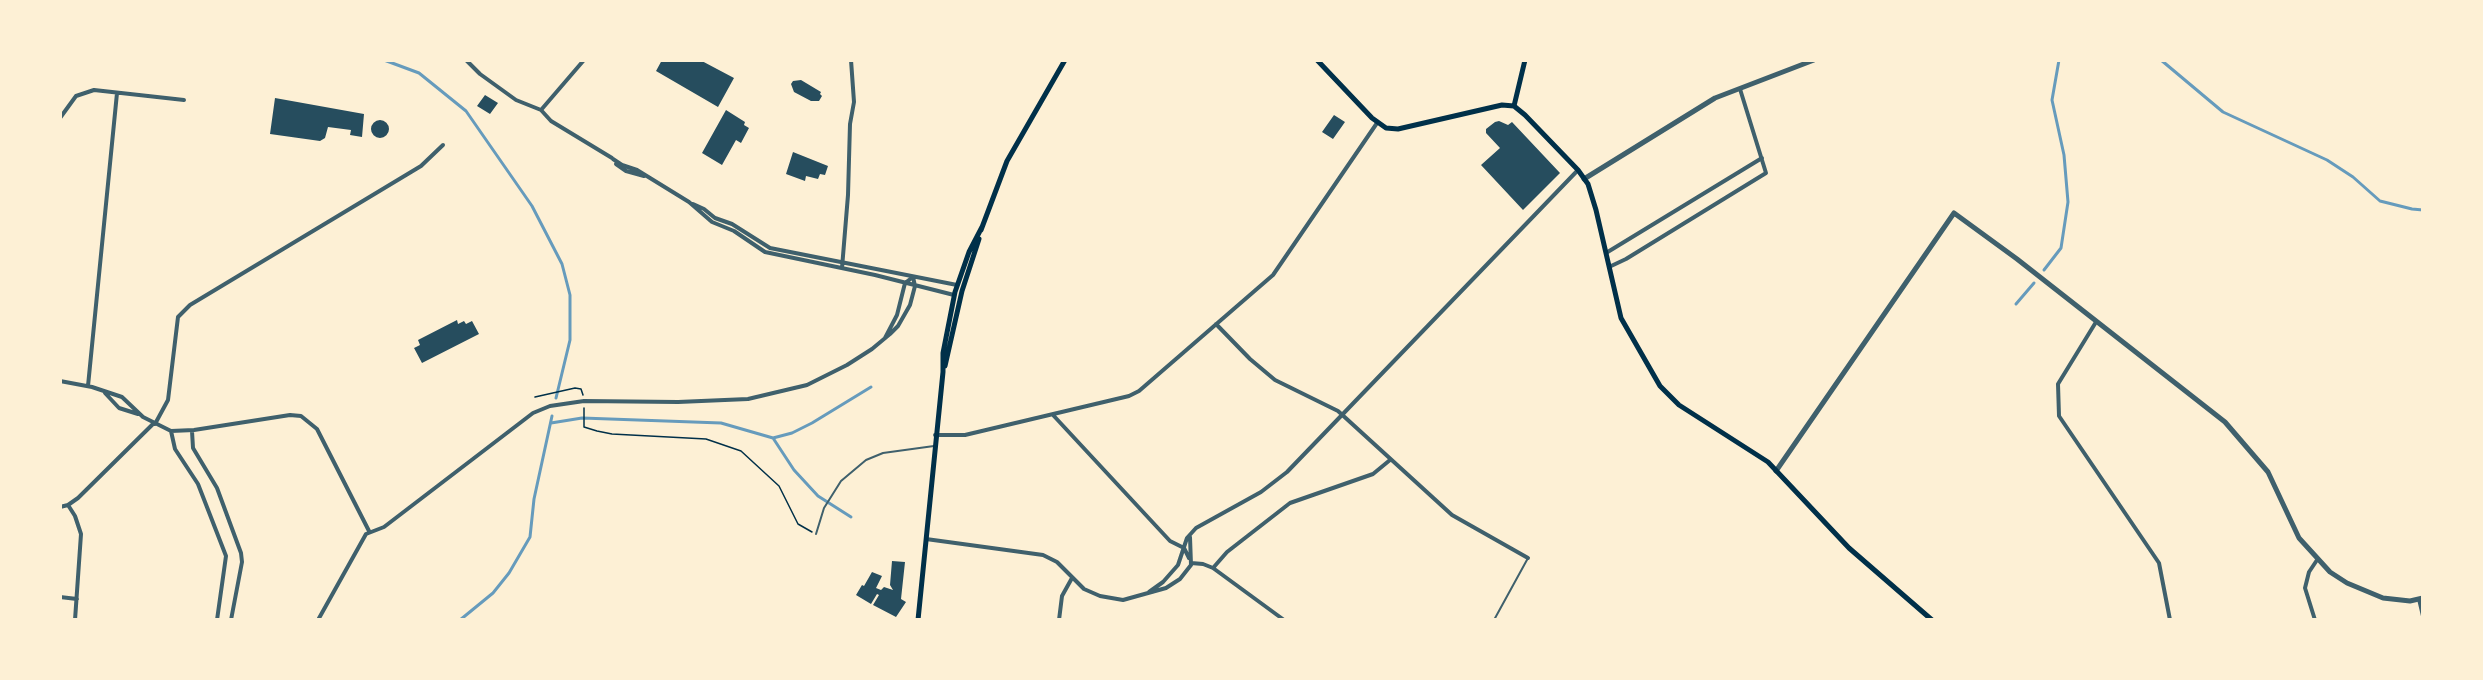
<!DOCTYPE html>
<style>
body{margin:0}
#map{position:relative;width:2483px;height:680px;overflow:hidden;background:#fdf0d5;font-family:Signika,sans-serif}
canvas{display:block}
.frame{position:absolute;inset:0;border:62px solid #fdf0d5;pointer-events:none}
</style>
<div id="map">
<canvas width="2483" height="680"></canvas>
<div class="frame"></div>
</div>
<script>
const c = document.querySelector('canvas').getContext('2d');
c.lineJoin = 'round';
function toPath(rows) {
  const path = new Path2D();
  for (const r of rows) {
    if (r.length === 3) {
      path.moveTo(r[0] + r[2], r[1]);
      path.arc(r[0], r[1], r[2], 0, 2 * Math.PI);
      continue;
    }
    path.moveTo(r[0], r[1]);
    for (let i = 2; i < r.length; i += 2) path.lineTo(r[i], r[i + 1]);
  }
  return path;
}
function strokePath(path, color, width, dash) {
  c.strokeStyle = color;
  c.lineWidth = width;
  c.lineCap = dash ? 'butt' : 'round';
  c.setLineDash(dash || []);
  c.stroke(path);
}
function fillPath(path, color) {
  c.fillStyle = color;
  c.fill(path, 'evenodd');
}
strokePath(toPath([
 [384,60,419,73,466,111,532,206,562,264,570,295,570,340,556,398],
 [2161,60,2223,112,2327,160,2353,177,2380,201,2412,209,2423,210],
 [2044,270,2061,248,2068,202,2064,155,2052,100,2059,60],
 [2016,304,2034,283],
 [551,423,582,418,721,423,773,438,792,433,812,423,871,387],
 [773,438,794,470,818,496,851,517],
 [460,620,493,593,509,573,530,537,534,499,552,416]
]), '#669bbc', 3);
fillPath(toPath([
 [662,60,700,60,734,78,718,107,656,71],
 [801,80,821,92,820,94,822,96,819,101,811,101,794,92,791,84,793,81],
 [485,95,498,103,490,114,477,106],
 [275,98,364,114,362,137,350,135,351,130,328,127,325,138,320,141,270,134],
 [726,110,745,122,744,125,749,128,741,143,736,140,722,165,702,153],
 [1334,115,1345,122,1333,139,1322,132],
 [380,129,9],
 [1499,121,1508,125,1512,122,1560,173,1523,210,1481,165,1500,148,1486,133,1486,129,1495,122],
 [793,152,828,166,825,175,820,174,818,179,806,176,805,181,786,174],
 [457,320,458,324,464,321,466,324,472,321,479,334,422,363,414,348,420,345,418,340],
 [892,561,905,562,901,599,906,602,896,617,873,605,879,595,877,594,871,604,856,595,862,585,864,586,872,572,882,576,876,588,881,590,884,587,893,590,890,585]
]), '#264d5e');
strokePath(toPath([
 [535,397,575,388,581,389,583,395],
 [584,408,584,427,597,431,612,434,706,439,741,451,779,486,798,524,812,532]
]), '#003049', 1.5);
strokePath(toPath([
 [816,534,824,508,841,481,866,460,883,453,934,446],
 [1494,620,1528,558]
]), '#3f606c', 2);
strokePath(toPath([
 [466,60,480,74,516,100,541,110,551,121,612,158],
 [541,110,584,60],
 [60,118,76,96,94,90,184,100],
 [613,159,622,165,637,170,689,202,712,222,734,231,765,252,875,275,954,295],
 [616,164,626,171,644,176],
 [693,204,704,209,715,218,732,224,770,248,957,285],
 [1606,253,1762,158],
 [1609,267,1626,259,1766,173,1740,89],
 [842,268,848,195,850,124,854,102,851,60],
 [2096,322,2058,384,2059,416,2159,563,2170,620],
 [1216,324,1250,359,1275,380,1338,411,1452,515,1528,558],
 [60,381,92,387,122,397,143,417,171,431,194,430,290,415,301,416,317,429,369,531],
 [88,386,117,93],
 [105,393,119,408,138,414],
 [1053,415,1170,541,1184,548,1189,558],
 [155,424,168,400,178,317,190,305,421,166,443,145],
 [171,431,175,449,198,484,226,556,217,620],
 [192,431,193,448,217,488,241,553,242,562,231,620],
 [935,435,965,435,1129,396,1139,391,1273,275,1377,123],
 [68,505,75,516,81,534,75,620],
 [60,507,68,505,78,498,154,423],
 [926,539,1043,555,1057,562,1084,589,1100,596,1123,600,1166,588,1180,579,1191,565,1190,537],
 [1191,563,1203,564,1213,568,1284,620],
 [1213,568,1227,552,1290,503,1373,474,1390,460],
 [1149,592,1163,582,1178,565,1187,538,1196,528,1261,492,1287,472,1578,170],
 [60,597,77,599],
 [2419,599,2423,616],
 [318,620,366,534,384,527,533,413,550,406,584,401,678,402,748,399,807,385,847,365,872,349,890,334,898,326,910,305,915,286,913,277,905,283,897,315,885,338],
 [1059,620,1062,596,1072,578],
 [2315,620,2305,588,2309,572,2317,560]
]), '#3f606c', 4);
strokePath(toPath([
 [1584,179,1715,98,1814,60],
 [1776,471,1954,213,2017,259,2225,422,2268,472,2299,538,2330,572,2347,583,2383,598,2410,601,2423,598]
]), '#3f606c', 5);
strokePath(toPath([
 [1317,60,1372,118,1386,128,1398,129,1502,105,1514,106,1525,115,1578,170,1588,184,1596,210,1621,318,1660,386,1679,405,1768,462,1849,548,1932,620],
 [1514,106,1525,60],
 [981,230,1007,161,1065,60],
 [945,366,962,291,979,239],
 [918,620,943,372,943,353,955,292,969,252,982,227]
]), '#003049', 5);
</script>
